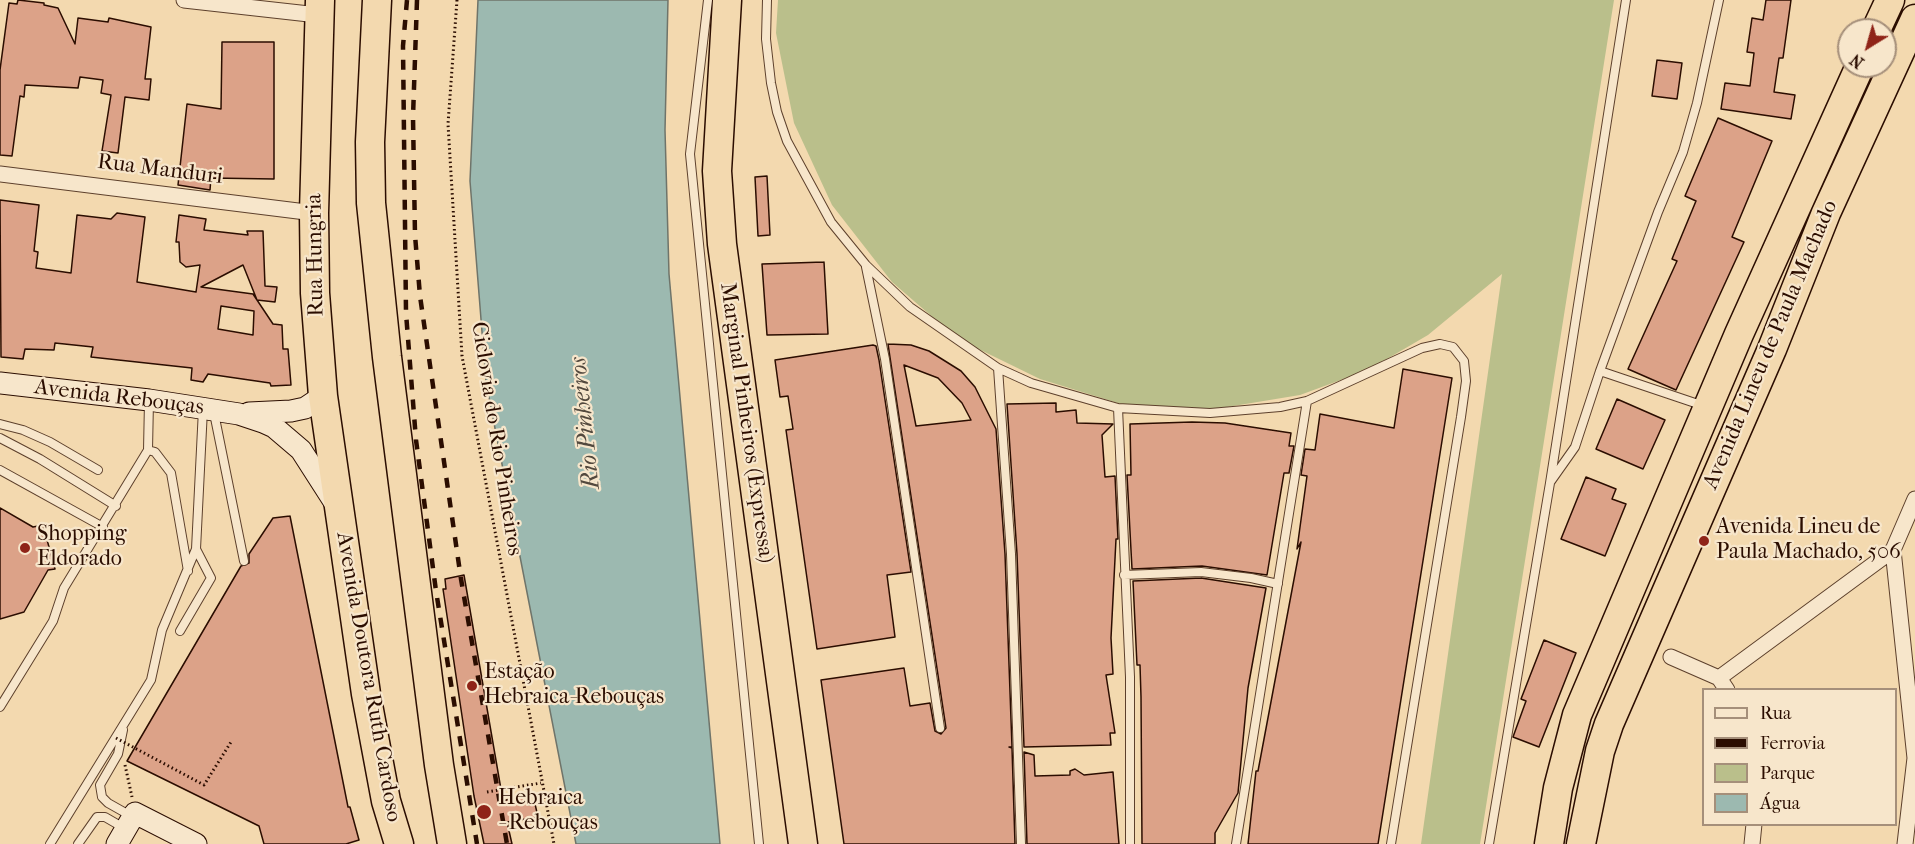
<!DOCTYPE html>
<meta charset="utf-8">
<style>
body{margin:0}
#map{position:relative;width:1915px;height:844px;overflow:hidden;background:#f3d9af;font-family:"IM FELL French Canon",serif}
canvas{display:block}
.legend{position:absolute;left:1702px;top:688px;width:195px;height:138px;box-sizing:border-box;background:#f7e6cb;border:2px solid #a58f7a;margin:0;padding:8px 10px;list-style:none;font-size:18px;color:#2b0d00}
.legend li{display:flex;align-items:center;gap:12px;height:30px}
.legend b{width:30px;border:2px solid #a58f7a}
.north{position:absolute;left:1837px;top:18px;width:60px;height:60px;box-sizing:border-box;background:#f7e6cb;border:2px solid #a58f7a;border-radius:50%;rotate:217deg;font-size:16px;font-weight:700;line-height:24px;text-align:center;color:#2b0d00}
.north::after{content:'';display:block;margin:auto;width:21px;height:27px;background:#8f2418;clip-path:polygon(50% 0,100% 100%,50% 72%,0 100%)}
</style>
<div id="map">
<canvas width="1915" height="844"></canvas>
<ul class="legend">
<li><b style="height:8px;background:#f7e6cb"></b>Rua</li>
<li><b style="height:8px;background:#2b0d00"></b>Ferrovia</li>
<li><b style="height:16px;background:#babf8b"></b>Parque</li>
<li><b style="height:16px;background:#9cb9b0"></b>Água</li>
</ul>
<div class="north">N</div>
</div>
<script>
const c = document.querySelector('canvas').getContext('2d');
c.lineJoin = 'round';
function fillPath(path, color) {
  c.fillStyle = color;
  c.fill(path, 'evenodd');
}
function toPath(rows) {
  const path = new Path2D();
  for (const r of rows) {
    path.moveTo(r[0], r[1]);
    for (let i = 2; i < r.length; i += 2) path.lineTo(r[i], r[i + 1]);
  }
  return path;
}
function strokePath(path, color, width, dash) {
  c.strokeStyle = color;
  c.lineWidth = width;
  c.lineCap = dash ? 'butt' : 'round';
  c.setLineDash(dash || []);
  c.stroke(path);
}
function label(font, color, halo, rows, align = 'center') {
  c.font = font + ' "IM FELL French Canon",serif';
  c.lineWidth = 4.5;
  c.setLineDash([]);
  c.textBaseline = 'middle';
  c.strokeStyle = halo;
  c.fillStyle = color;
  for (const [text, x, y, turn = 0] of rows) {
    c.save();
    c.translate(x, y);
    c.rotate((+turn || 0) * Math.PI / 180);
    c.textAlign = isNaN(turn) ? turn : align;
    if (halo) c.strokeText(text, 0, 0);
    c.fillText(text, 0, 0);
    c.restore();
  }
}
fillPath(toPath([
 [778,0,1614,0,1480,844,1421,844,1502,274,1428,335,1368,370,1300,395,1215,409,1121,404,1040,379,958,339,892,282,832,205,794,123,776,33]
]), '#babf8b');
const water = toPath([
 [478,0,668,0,665,130,669,274,720,844,576,844,486,382,470,181,478,0]
]);
fillPath(water, '#9cb9b0');
strokePath(water, '#6f746a', 1.5);
const building = toPath([
 [18,0,44,3,44,5,58,8,75,44,78,18,108,22,109,18,151,27,145,79,151,79,149,100,125,97,118,153,102,151,111,95,101,93,103,80,80,77,78,88,25,85,24,97,20,96,12,156,0,155,0,70,9,3,17,4,18,0],
 [1766,0,1791,0,1783,58,1779,58,1774,92,1795,95,1791,119,1721,109,1725,83,1750,86,1754,53,1747,52,1752,18,1763,20,1766,0],
 [222,42,274,42,274,179,211,178,210,190,178,185,187,104,221,109,222,42],
 [1657,60,1682,63,1677,99,1652,96,1657,60],
 [1718,118,1772,141,1732,237,1744,242,1676,390,1628,369,1677,261,1672,259,1696,201,1685,196,1718,118],
 [767,176,770,235,758,236,755,177,767,176],
 [0,200,39,205,34,251,38,252,36,268,71,273,77,215,111,219,117,213,145,217,137,282,196,292,200,265,186,267,180,262,179,242,176,242,179,215,206,219,204,230,248,235,247,231,263,231,265,286,277,287,275,302,257,300,243,265,201,287,253,294,273,324,282,325,283,349,288,349,291,385,271,386,270,383,208,374,203,382,191,380,192,368,91,357,93,347,55,343,54,350,25,349,23,359,1,357,0,200],
 [221,306,254,311,253,335,218,329,221,306],
 [824,262,828,334,767,335,762,264,824,262],
 [888,344,911,345,929,351,961,371,975,387,996,429,1005,554,1012,747,1009,747,1012,748,1015,844,844,844,821,680,904,668,910,706,930,703,935,731,941,734,946,728,888,344],
 [904,365,938,378,962,403,971,420,916,426,904,365],
 [873,345,876,346,879,360,911,572,887,575,895,637,817,649,786,430,793,429,788,396,780,397,775,360,873,345],
 [1403,369,1452,378,1378,844,1248,844,1256,771,1258,771,1301,542,1297,549,1307,476,1301,475,1305,449,1315,450,1320,414,1394,428,1403,369],
 [1617,399,1665,420,1643,469,1596,449,1617,399],
 [1056,403,1056,412,1076,410,1077,423,1113,424,1102,435,1105,477,1115,476,1118,539,1116,539,1111,638,1113,674,1106,675,1115,733,1110,733,1111,745,1024,747,1017,554,1007,404,1056,403],
 [1192,422,1225,423,1291,433,1289,446,1294,446,1289,473,1284,473,1267,575,1202,566,1132,569,1127,475,1131,475,1130,424,1192,422],
 [1586,477,1616,489,1612,499,1626,504,1605,556,1561,539,1586,477],
 [0,508,33,527,43,525,55,569,48,570,24,612,0,619,0,508],
 [290,516,348,807,350,807,359,840,346,844,264,844,259,826,127,761,241,566,249,563,249,554,273,518,290,516],
 [464,575,503,801,523,795,528,805,535,804,538,817,507,822,512,844,484,844,474,796,443,589,446,589,445,579,464,575],
 [1201,578,1266,588,1248,688,1238,793,1215,833,1215,844,1142,844,1141,697,1140,665,1137,665,1133,581,1201,578],
 [1544,640,1576,653,1539,747,1513,737,1526,701,1521,699,1544,640],
 [1024,752,1034,755,1035,776,1070,775,1070,771,1075,769,1084,775,1113,772,1119,844,1027,844,1024,752]
]);
fillPath(building, '#dca288');
strokePath(building, '#2b0d00', 1.5);
const lane = toPath([
 [708,0,690,154,759,844],
 [767,0,766,39,771,83,777,112,787,141,831,222,866,265,910,307,998,368,1031,383,1118,408,1210,413,1280,407,1307,401,1422,348,1440,344,1453,347,1464,361,1466,381,1461,417,1391,844],
 [866,267,885,359,940,728],
 [998,368,1011,554,1021,844],
 [1600,371,1658,212,1683,152,1697,103,1719,0],
 [1118,408,1130,677,1130,844],
 [214,413,244,561],
 [0,424,23,430,50,442,98,470],
 [0,438,40,459,116,506],
 [148,450,155,452,171,473,188,571],
 [0,470,103,527],
 [1551,481,1575,447,1600,371,1704,406],
 [1124,575,1201,572,1251,578,1278,584],
 [180,631,211,578,196,549],
 [0,707,53,621,64,588,148,450,149,401],
 [123,730,118,754,100,785,102,797,108,803,131,816],
 [50,844,151,680,162,630,196,549,203,409],
 [78,844,97,817,105,817,124,828],
 [1236,844,1307,401],
 [1489,844,1550,483,1626,0]
]);
const street = toPath([
 [184,0,318,15],
 [0,174,314,213],
 [1893,550,1915,758],
 [1671,657,1719,678,1727,690],
 [1719,678,1893,550,1915,499],
 [1752,844,1754,824],
 [1905,844,1915,758]
]);
const secondary = toPath([
 [0,383,149,400,239,414,263,422,274,427,301,450,335,503],
 [249,413,291,411,305,408,323,396],
 [117,844,135,813,196,844]
]);
const highway = toPath([
 [320,0,314,213,315,293,323,396,366,694,386,801,399,844],
 [377,0,370,142,371,203,387,357,439,765,452,844],
 [727,0,717,171,722,244,803,844],
 [1876,30,1890,0],
 [1549,844,1558,788,1577,715,1739,334,1860,66],
 [1581,844,1600,751,1609,724,1772,349,1826,213,1915,19]
]);
strokePath(lane, '#5d402c', 10);
strokePath(street, '#5d402c', 17);
strokePath(secondary, '#2b0d00', 23);
strokePath(highway, '#2b0d00', 31);
strokePath(toPath([
 [457,0,448,124,462,356,554,844],
 [125,765,132,797],
 [487,792,541,783]
]), '#2b0d00', 3, [1.5, 3]);
strokePath(lane, '#f7e6cb', 8);
strokePath(street, '#f7e6cb', 15);
strokePath(secondary, '#f7e6cb', 21);
strokePath(highway, '#f3d9af', 28);
strokePath(toPath([
 [407,0,403,46,406,313,416,440,436,591,477,844],
 [417,0,413,117,415,235,420,296,461,579,507,844]
]), '#2b0d00', 4.5, [10, 10]);
strokePath(toPath([
 [116,738,204,785,231,742]
]), '#2b0d00', 3, [1.5, 3]);
for (const [x, y, r, color] of [
 [1704,541,6,"#8f2418"],
 [25,548,6,"#8f2418"],
 [472,686,6,"#8f2418"],
 [484,812,8,"#8f2418"]
]) {
  const dot = new Path2D();
  dot.arc(x, y, r, 0, 2 * Math.PI);
  c.fillStyle = color;
  c.fill(dot);
  strokePath(dot, '#f7e6cb', 2);
}
label('22px', '#2b0d00', '#f7e6cb', [
 ["Rua Manduri",160,170,7],
 ["Rua Hungria",316,255,-91],
 ["Avenida Lineu de Paula Machado",1771,345,-67],
 ["Avenida Rebouças",119,398,7],
 ["Marginal Pinheiros (Expressa)",746,423,82],
 ["Ciclovia do Rio Pinheiros",496,439,81],
 ["Avenida Doutora Ruth Cardoso",368,677,80]
]);
label('22px', '#2b0d00', '#f7e6cb', [
 ["Avenida Lineu de",1716,528],
 ["Paula Machado, 506",1716,553],
 ["Shopping",37,535],
 ["Eldorado",37,560],
 ["Estação",484,673],
 ["Hebraica-Rebouças",484,698],
 ["Hebraica",498,799],
 ["- Rebouças",498,824]
], 'left');
label('italic 24px', '#53493e', '#f7e6cb', [
 ["Rio Pinheiros",586,423,-96]
]);
</script>
